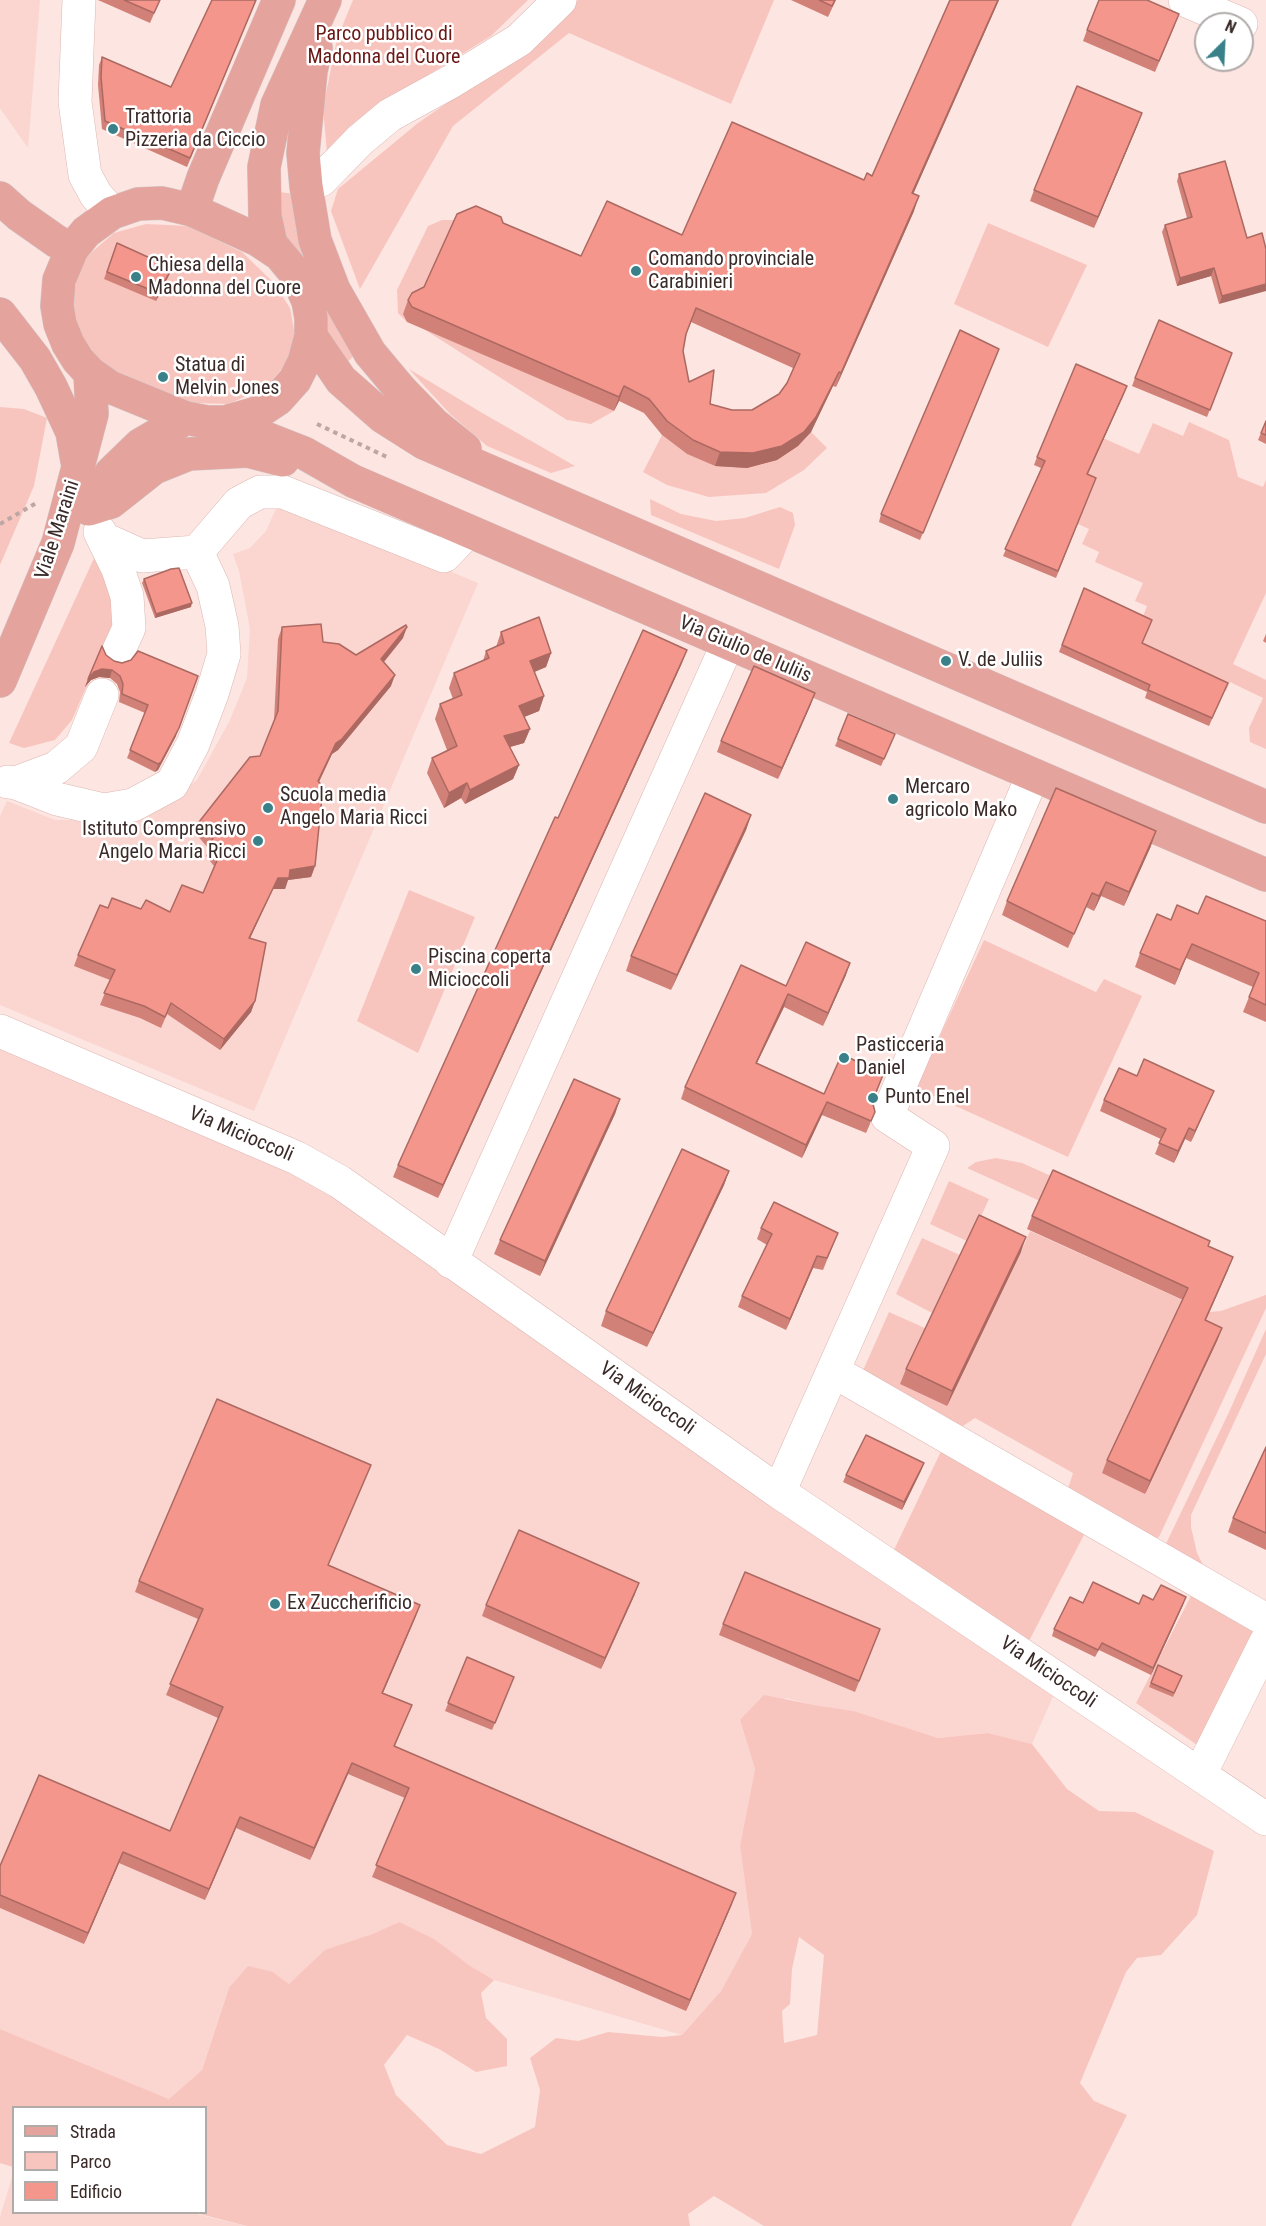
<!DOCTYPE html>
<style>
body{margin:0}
#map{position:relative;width:1266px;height:2226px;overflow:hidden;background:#fde5e1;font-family:"Roboto Condensed",sans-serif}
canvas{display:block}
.legend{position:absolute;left:12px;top:2106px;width:195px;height:108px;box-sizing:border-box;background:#fff;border:2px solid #b0aaa9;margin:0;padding:8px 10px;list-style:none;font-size:18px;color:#3a2b29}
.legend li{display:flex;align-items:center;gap:12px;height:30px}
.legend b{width:30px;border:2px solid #b0aaa9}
.north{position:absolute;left:1194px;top:12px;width:60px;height:60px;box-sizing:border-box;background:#fff;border:2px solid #b0aaa9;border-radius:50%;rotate:24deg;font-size:16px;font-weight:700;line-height:24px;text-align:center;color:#3a2b29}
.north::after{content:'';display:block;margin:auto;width:21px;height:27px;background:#398089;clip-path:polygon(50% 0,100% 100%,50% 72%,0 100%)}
</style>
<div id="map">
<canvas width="1266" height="2226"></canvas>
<ul class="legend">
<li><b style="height:8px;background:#e5a39d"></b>Strada</li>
<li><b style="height:16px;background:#f8c5be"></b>Parco</li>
<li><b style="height:16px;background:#f4968c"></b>Edificio</li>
</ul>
<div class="north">N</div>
</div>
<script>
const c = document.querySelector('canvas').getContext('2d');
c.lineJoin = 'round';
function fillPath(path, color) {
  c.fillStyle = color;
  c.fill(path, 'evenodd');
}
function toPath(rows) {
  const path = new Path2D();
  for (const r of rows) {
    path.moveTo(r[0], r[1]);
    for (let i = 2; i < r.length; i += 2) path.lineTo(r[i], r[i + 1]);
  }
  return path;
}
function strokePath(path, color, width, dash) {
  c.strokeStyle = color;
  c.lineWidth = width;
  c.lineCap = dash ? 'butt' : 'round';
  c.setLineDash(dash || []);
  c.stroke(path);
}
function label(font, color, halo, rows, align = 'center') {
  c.font = font + ' "Roboto Condensed",sans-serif';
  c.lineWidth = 5;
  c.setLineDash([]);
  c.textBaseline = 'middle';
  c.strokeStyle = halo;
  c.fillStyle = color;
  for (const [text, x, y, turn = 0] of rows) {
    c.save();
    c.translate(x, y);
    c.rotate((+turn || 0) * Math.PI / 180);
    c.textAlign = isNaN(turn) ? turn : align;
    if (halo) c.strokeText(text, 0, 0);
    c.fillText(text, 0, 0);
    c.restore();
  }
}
fillPath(toPath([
 [0,0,40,0,28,148,0,108],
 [280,500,478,583,254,1111,0,1005,0,816,7,801,55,820,136,820,197,780,230,720,247,678,250,629,239,571,233,554,250,548,266,531],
 [0,1048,328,1190,1055,1692,1032,1744,988,1733,938,1738,786,1698,740,1720,755,1769,740,1846,752,1934,721,1991,682,2035,494,1980,399,1922,305,1971,289,1984,273,1972,229,1988,202,2070,169,2099,0,2029],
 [13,2174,14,2212,192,2213,246,2226,0,2226,0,2217]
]), '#fbd5d0');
fillPath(toPath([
 [353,0,528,0,491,36,423,78,327,153,323,108,337,39],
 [578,0,774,0,731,104,569,33,453,126,360,289,331,211,338,189,418,123,556,27],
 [271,191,295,194,356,354,343,366,330,345,326,319,277,227],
 [442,220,471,220,407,322,398,313,397,290,428,226],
 [988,223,1087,265,1048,347,954,304],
 [146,224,188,226,242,252,273,282,290,308,295,335,287,363,267,386,229,404,194,403,138,388,101,361,81,337,72,305,76,282,86,257,114,233],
 [422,328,614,411,591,424,567,420],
 [409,369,484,414,575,466,551,473,487,446,450,414],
 [0,407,24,409,47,418,34,486,0,565],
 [1189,422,1229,440,1238,477,1263,487,1266,480,1266,593,1233,664,1266,680,1266,749,1250,742,1249,728,1263,698,1230,682,1226,691,1139,651,1140,624,1147,606,1135,601,1143,583,1095,562,1099,552,1082,544,1089,529,1076,523,1084,482,1103,438,1139,454,1153,423,1183,436],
 [811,432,827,448,804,470,766,493,709,497,667,485,643,472,662,435,687,454,715,466,747,468,777,460,798,446],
 [650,499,681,514,716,521,745,518,780,507,793,513,795,525,779,569,651,515],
 [96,554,114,606,112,628,72,720,55,740,24,748,9,743],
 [409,890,475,917,418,1053,357,1021],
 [984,940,1096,992,1104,979,1142,996,1068,1157,916,1088],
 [996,1158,1022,1163,1051,1176,1040,1201,967,1168,976,1162],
 [949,1181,989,1199,969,1242,930,1224],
 [1030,1231,1209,1312,1221,1311,1266,1295,1266,1308,1159,1537,1144,1543,1066,1495,1073,1473,975,1418,954,1432,861,1375,889,1312,927,1329,1021,1252],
 [922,1238,962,1256,934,1314,896,1294],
 [1266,1329,1266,1354,1191,1515,1191,1527,1197,1553,1205,1569,1164,1548,1229,1412],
 [944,1445,1087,1529,1029,1641,894,1550],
 [1195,1588,1266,1627,1206,1751,1136,1703],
 [764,1695,819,1706,853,1711,938,1738,988,1733,1032,1744,1067,1789,1099,1811,1135,1812,1214,1851,1197,1915,1161,1955,1137,1958,1126,1972,1080,2083,1094,2101,1127,2115,1071,2226,764,2226,714,2196,688,2214,690,2226,247,2226,196,2213,206,2212,206,2108,14,2108,13,2167,0,2163,0,2029,169,2099,202,2070,229,1988,248,1966,273,1972,289,1984,325,1950,373,1934,399,1922,434,1939,469,1965,494,1980,481,1993,486,2018,507,2039,507,2066,476,2072,439,2049,407,2035,384,2065,396,2095,447,2145,481,2154,535,2127,540,2090,530,2058,556,2038,578,2041,608,2032,662,2037,682,2035,721,1991,752,1934,740,1846,755,1769,740,1720],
 [799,1937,824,1955,817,2035,784,2043,782,2011,790,2004,792,1969]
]), '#f8c5be');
const minor = toPath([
 [79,0,75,102,85,175,96,195,112,213],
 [1185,0,1241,24],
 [321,180,360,140,390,115,452,81,519,40,560,0],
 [100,532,118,569,127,596,129,628,118,652],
 [197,552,239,503,260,492,283,492,444,556,468,531],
 [8,782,16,783,56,768,81,747,102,695],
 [16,783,57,799,104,810,133,805,172,784,193,744,212,694,224,654,222,626,213,586,197,552,142,556,104,539],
 [0,1031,297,1158,340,1182,779,1492,1266,1819],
 [451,1262,728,643],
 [833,1371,1266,1620],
 [779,1492,933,1146,887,1116,1033,775],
 [1200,1774,1266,1642]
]);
const major = toPath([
 [316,48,311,71,303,153,306,186,315,240,334,290,370,353,401,390,434,424,465,449],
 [0,198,19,215,56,241,72,249],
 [192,210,203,178,279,0],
 [279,254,258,240,192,210,162,203,138,204,112,213,86,232,72,249,59,280,57,306,60,324,68,344,78,360,90,373,110,387,186,418,207,422,225,422,257,413,278,399,295,380,304,362,311,336,311,318,308,301,296,274,271,244,265,216,264,167,277,105,325,0],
 [0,314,35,359,51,387,72,432,77,461],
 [311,336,341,380,383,417,424,443,1266,807],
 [225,422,304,453,353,481,1266,875],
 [90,508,111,473,140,445,186,418],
 [89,509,111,502,154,468,189,454,248,451,283,460],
 [0,681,58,543,92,414,90,373]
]);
strokePath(minor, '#ddb7b2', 34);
strokePath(major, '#d0cccc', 34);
strokePath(toPath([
 [317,424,389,458],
 [0,524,38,502]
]), '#bba7a3', 4, [4.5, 4.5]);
strokePath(minor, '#fff', 33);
strokePath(major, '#e5a39d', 33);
fillPath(toPath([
 [98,0,160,0,150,23],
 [256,0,187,167,102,129,98,85,99,65,102,57,171,87],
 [791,0,836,0,828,17],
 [999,0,913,194,914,211,836,387,833,386,811,432,798,446,777,460,747,468,715,466,687,454,662,435,644,413,619,401,614,411,407,322,403,314,408,300,503,223,581,256,682,235,864,180,872,176],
 [691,322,793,368,787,383,779,394,752,410,732,410,710,404,689,382,683,351,686,335],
 [1175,25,1155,72,1083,41,1087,30],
 [1138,124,1094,228,1030,201,1034,190],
 [1179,174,1247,238,1219,304,1211,276,1177,286,1162,232,1165,225,1187,218,1177,181],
 [117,243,172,268,169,275,156,301,104,279],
 [999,349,920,540,879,522,881,514],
 [1232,353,1207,417,1132,386,1135,378],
 [1124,394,1088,474,1096,478,1056,578,1003,556,1041,468,1034,465,1037,457],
 [1266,421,1266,444,1258,440],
 [144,579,191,607,155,618,142,583],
 [1084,588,1152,620,1142,644,1228,683,1209,726,1145,698,1147,692,1059,652],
 [282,627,356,655,403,638,384,662,391,686,338,750,332,754,319,782,315,866,311,877,288,880,285,889,273,889,250,938,255,1001,251,1012,220,1050,167,1014,161,1028,140,1018,100,1005,110,980,74,966,78,955,108,908,141,909,170,912,203,893,214,866,206,856,209,849,195,833,199,822,260,756,274,721,278,639],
 [501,632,551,653,546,667,534,672,544,696,539,711,524,717,530,729,524,743,510,747,519,765,513,779,465,804,461,798,444,808,427,773,432,758,447,750,435,719,440,704,453,699,449,688,454,673,483,661,486,651,496,647],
 [1266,634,1266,643,1263,641],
 [106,655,176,736,158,770,155,772,127,758,145,713,119,702,120,692,117,684,110,678,99,677,91,680,85,687,88,679],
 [682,663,438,1198,393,1177,398,1165,558,818],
 [811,704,778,779,717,752,721,741],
 [838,739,892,741,881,766,835,746],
 [751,815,746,830,671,990,626,971,631,956],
 [1151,846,1124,906,1101,896,1094,911,1086,907,1068,948,1002,915,1007,901],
 [1198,914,1266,921,1266,1022,1243,1012,1253,987,1186,958,1175,985,1135,967,1140,953,1171,920],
 [846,975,823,1026,784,1007,757,1063,824,1094,883,1075,874,1100,870,1124,866,1133,822,1115,802,1158,681,1099,685,1087,786,986],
 [1137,1076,1209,1102,1191,1142,1185,1139,1174,1163,1155,1154,1161,1139,1100,1111,1104,1100],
 [620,1099,615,1114,540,1276,494,1254,500,1240],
 [729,1171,724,1185,647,1347,601,1326,606,1311],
 [1032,1216,1208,1246,1228,1270,1206,1320,1222,1328,1217,1341,1145,1494,1102,1473,1107,1460,1183,1300,1027,1229],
 [761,1228,838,1233,823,1270,813,1268,786,1330,738,1307,742,1296,767,1245,757,1239],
 [1021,1252,947,1406,900,1384,906,1369],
 [1266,1447,1266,1550,1228,1532,1233,1518],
 [924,1463,902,1510,843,1482,846,1475],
 [371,1465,328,1565,416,1616,383,1693,412,1705,395,1746,732,1904,686,2011,372,1877,405,1798,348,1774,310,1860,236,1828,205,1900,119,1863,84,1944,0,1908,0,1866,170,1831,218,1718,166,1695,198,1619,135,1592,139,1581],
 [635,1594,601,1669,482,1616,486,1605],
 [1153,1600,1183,1605,1151,1675,1099,1650,1095,1657,1052,1636,1054,1629,1083,1603,1139,1604],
 [723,1624,880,1629,855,1692,719,1635],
 [467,1657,514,1677,492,1730,445,1711],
 [1158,1665,1182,1676,1173,1697,1149,1687]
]), '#d28178');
fillPath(toPath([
 [998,0,999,0,907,208,912,193],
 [1142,113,1138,124,1094,228,1098,217],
 [919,196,914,211,836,387,841,373],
 [172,268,169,275,156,301,158,293],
 [1214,268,1211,276,1177,286,1180,278],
 [1266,284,1266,291,1219,304,1222,296],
 [839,372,833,386,811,432,798,446,777,460,747,468,715,466,720,452],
 [624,386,619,401,614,411,619,397],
 [1127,386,1124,394,1084,482,1087,474],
 [192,603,191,607,155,618,156,614],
 [407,627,403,638,377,670,381,659],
 [687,650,682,663,438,1198,443,1185],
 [551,653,546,667,525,676,530,661],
 [102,669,112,670,110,678,99,677,91,680,85,687,88,679,94,672],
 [395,675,391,686,338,750,332,754,314,792,318,781,336,743],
 [198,676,176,736,158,770,155,772],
 [815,693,811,704,778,779,782,768],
 [544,696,539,711,514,721,519,706],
 [530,729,524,743,499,750,504,736],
 [519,765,513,779,465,804,470,790],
 [467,783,461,798,444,808,449,793],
 [751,815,746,830,671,990,677,975],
 [1156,831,1151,846,1124,906,1129,892],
 [315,866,311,877,288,880,285,889,273,889,245,949,249,938,278,878,290,870],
 [1106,882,1101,896,1094,911,1099,896],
 [1192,944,1186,958,1175,985,1180,970],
 [850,963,846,975,823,1026,828,1013],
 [788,994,784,1007,751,1075,756,1063],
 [255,1001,251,1012,220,1050,224,1039],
 [1214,1091,1209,1102,1191,1142,1195,1131],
 [620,1099,615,1114,540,1276,545,1261],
 [827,1102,822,1115,802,1158,806,1145],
 [1189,1128,1185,1139,1174,1163,1178,1151],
 [729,1171,724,1185,647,1347,653,1333],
 [1026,1237,1021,1252,947,1406,952,1391],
 [817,1256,813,1268,786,1330,790,1319],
 [1233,1257,1228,1270,1200,1333,1205,1320],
 [1222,1328,1217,1341,1145,1494,1150,1481],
 [924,1463,921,1471,902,1510,904,1502],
 [371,1465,366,1476,323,1576,328,1565],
 [639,1583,635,1594,601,1669,605,1658],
 [1186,1597,1183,1605,1151,1675,1153,1668],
 [420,1605,416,1616,378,1704,382,1693],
 [352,1763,348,1774,310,1860,314,1848],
 [240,1817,236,1828,205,1900,209,1889],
 [123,1852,119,1863,84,1944,88,1933],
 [736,1893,732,1904,686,2011,690,2000]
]), '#ab6962');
const building = toPath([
 [124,0,160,0,154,13,124,0],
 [212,0,256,0,190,158,105,121,101,77,102,57,171,87,212,0],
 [819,0,835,0,832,6,819,0],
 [950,0,998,0,912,193,919,196,841,373,839,372,816,417,804,432,782,446,753,453,720,452,693,440,667,421,649,399,624,386,619,397,412,307,408,300,412,293,424,287,457,214,476,206,501,217,503,223,581,256,607,201,682,235,732,122,864,180,867,173,872,176,950,0],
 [696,308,800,354,787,383,779,394,752,410,732,410,710,404,714,370,689,382,683,351,686,334,696,308],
 [1099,0,1147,0,1179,14,1159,61,1087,30,1099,0],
 [1077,86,1142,113,1098,217,1034,190,1077,86],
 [1225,161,1247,238,1262,233,1266,249,1266,284,1222,296,1214,268,1180,278,1165,225,1192,217,1179,174,1225,161],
 [117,243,172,268,158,293,107,272,117,243],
 [1159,320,1232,353,1210,410,1135,378,1159,320],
 [960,330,999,349,923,533,881,514,960,330],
 [1076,364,1127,386,1087,474,1096,478,1058,571,1005,549,1045,461,1037,457,1076,364],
 [1266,421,1266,435,1261,433,1266,421],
 [179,568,192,603,156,614,144,579,171,569,179,568],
 [1084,588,1152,620,1142,643,1228,683,1212,718,1148,690,1150,685,1062,645,1084,588],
 [539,617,551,653,530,661,544,696,519,706,530,729,504,736,519,765,470,790,467,783,449,793,432,758,457,746,440,704,462,695,454,673,489,658,486,651,504,643,501,632,539,617],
 [321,624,323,642,339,644,356,655,406,625,407,627,381,659,395,675,342,739,336,743,318,781,323,787,315,866,290,870,289,878,278,878,249,938,266,943,255,1001,224,1039,171,1003,165,1017,144,1006,104,993,115,970,78,955,100,905,108,908,112,898,141,909,146,900,170,912,182,885,203,893,219,856,210,845,213,838,199,822,250,757,260,756,278,711,282,627,321,624],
 [643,630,687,650,443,1185,398,1165,555,817,558,818,643,630],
 [102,646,106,655,114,661,122,663,131,660,138,651,198,676,179,728,161,762,158,764,130,750,148,705,122,694,123,684,120,676,112,670,102,669,94,672,88,679,102,646],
 [754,666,815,693,782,768,721,741,754,666],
 [848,714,895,734,884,759,838,739,848,714],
 [1056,788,1156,831,1129,892,1106,882,1099,896,1092,893,1074,934,1007,901,1056,788],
 [705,793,751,815,677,975,631,956,705,793],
 [1206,896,1266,921,1266,1005,1249,997,1259,973,1192,944,1180,970,1140,953,1157,914,1171,920,1177,905,1198,914,1206,896],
 [806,942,850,963,828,1013,788,994,756,1063,824,1094,842,1054,883,1075,874,1097,873,1104,875,1112,871,1121,827,1102,806,1145,685,1087,741,965,786,986,806,942],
 [1144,1059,1214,1091,1195,1131,1189,1128,1178,1151,1159,1143,1166,1129,1104,1100,1119,1068,1137,1076,1144,1059],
 [574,1079,620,1099,545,1261,500,1240,574,1079],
 [682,1149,729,1171,653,1333,606,1311,682,1149],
 [1053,1170,1210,1241,1208,1246,1233,1257,1205,1320,1222,1328,1150,1481,1107,1460,1188,1288,1032,1216,1053,1170],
 [774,1202,838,1233,827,1258,817,1256,790,1319,742,1296,772,1234,761,1228,774,1202],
 [979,1215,1026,1237,952,1391,906,1369,979,1215],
 [217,1399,371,1465,328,1565,420,1605,382,1693,412,1705,394,1746,736,1893,690,2000,376,1865,409,1788,352,1763,314,1848,240,1817,209,1889,123,1852,88,1933,0,1895,0,1866,39,1775,170,1831,223,1707,170,1684,203,1609,139,1581,217,1399],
 [866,1435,924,1463,904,1502,846,1475,866,1435],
 [1266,1447,1266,1533,1233,1518,1266,1447],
 [519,1530,639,1583,605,1658,486,1605,519,1530],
 [745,1572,880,1629,859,1681,723,1624,745,1572],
 [1093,1582,1139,1604,1143,1595,1153,1600,1161,1585,1186,1597,1153,1668,1102,1643,1098,1650,1054,1629,1070,1597,1083,1603,1093,1582],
 [467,1657,514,1677,495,1723,448,1703,467,1657],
 [1158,1665,1182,1676,1174,1693,1151,1683,1158,1665]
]);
fillPath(building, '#f4968c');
strokePath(building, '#ab6962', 1.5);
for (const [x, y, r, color] of [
 [113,129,6,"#398089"],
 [636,271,6,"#398089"],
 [136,277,6,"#398089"],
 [163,377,6,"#398089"],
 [946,661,6,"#398089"],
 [893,799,6,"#398089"],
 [268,808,6,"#398089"],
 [258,841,6,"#398089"],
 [416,969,6,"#398089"],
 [844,1058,6,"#398089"],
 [873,1098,6,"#398089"],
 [275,1604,6,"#398089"]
]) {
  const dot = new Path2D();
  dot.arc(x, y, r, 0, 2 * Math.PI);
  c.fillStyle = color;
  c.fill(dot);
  strokePath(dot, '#fff', 2);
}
label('20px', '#691715', '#fff', [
 ["Parco pubblico di",384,35],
 ["Madonna del Cuore",384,58]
]);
label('20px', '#3a2b29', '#fff', [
 ["Trattoria",125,118],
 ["Pizzeria da Ciccio",125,141],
 ["Comando provinciale",648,260],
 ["Carabinieri",648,283],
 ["Chiesa della",148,266],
 ["Madonna del Cuore",148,289],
 ["Statua di",175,366],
 ["Melvin Jones",175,389],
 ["V. de Juliis",958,661],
 ["Mercaro",905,788],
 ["agricolo Mako",905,811],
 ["Scuola media",280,796],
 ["Angelo Maria Ricci",280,819],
 ["Istituto Comprensivo",246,830,"right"],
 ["Angelo Maria Ricci",246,853,"right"],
 ["Piscina coperta",428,958],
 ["Micioccoli",428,981],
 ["Pasticceria",856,1046],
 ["Daniel",856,1069],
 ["Punto Enel",885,1098],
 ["Ex Zuccherificio",287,1604]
], 'left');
label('20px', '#3a2b29', '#fff', [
 ["Viale Maraini",58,530,-72],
 ["Via Giulio de Iuliis",745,650,23],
 ["Via Micioccoli",241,1135,23],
 ["Via Micioccoli",647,1399,35],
 ["Via Micioccoli",1048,1673,34]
]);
</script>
